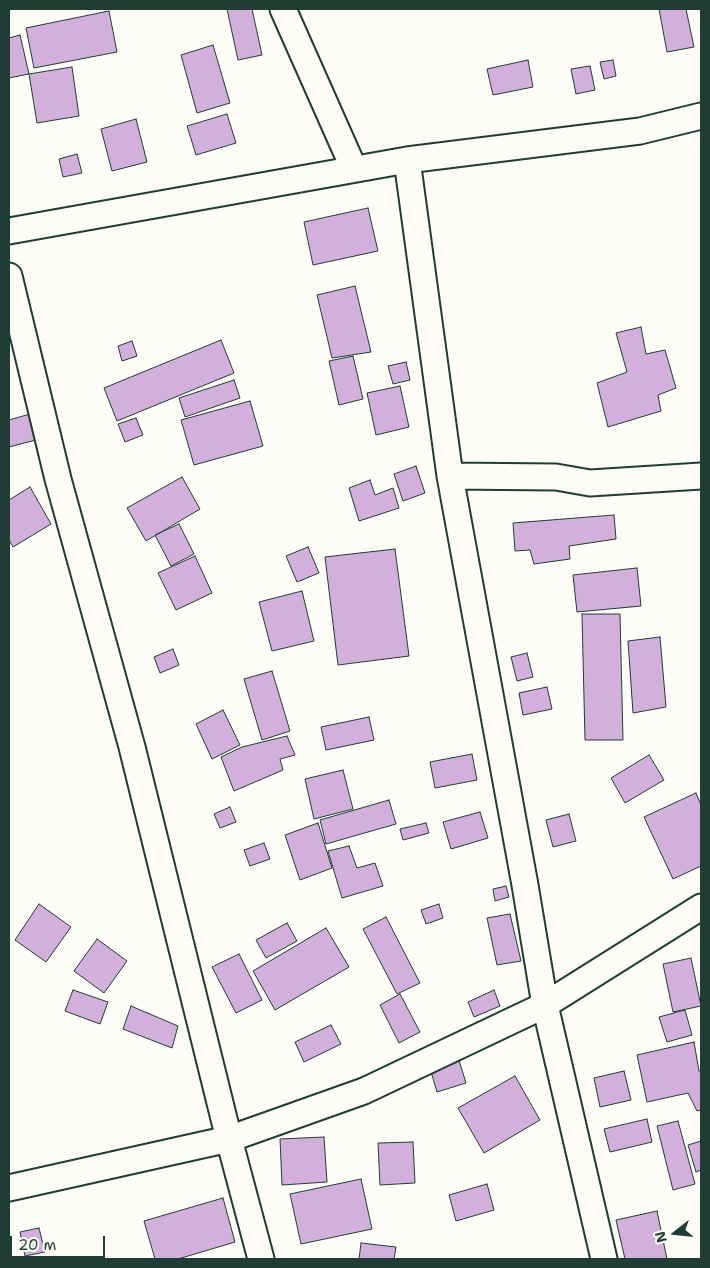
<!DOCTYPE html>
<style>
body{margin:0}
#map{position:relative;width:710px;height:1268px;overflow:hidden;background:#fdfcf7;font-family:"Shantell Sans",sans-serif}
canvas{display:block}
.frame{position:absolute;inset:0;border:10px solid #1f3d34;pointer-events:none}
.north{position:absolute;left:650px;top:1208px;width:50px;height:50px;-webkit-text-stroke:4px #fdfcf7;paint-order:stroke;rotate:254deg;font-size:14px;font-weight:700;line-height:20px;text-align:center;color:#1f3d34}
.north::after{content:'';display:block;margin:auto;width:18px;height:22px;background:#1f3d34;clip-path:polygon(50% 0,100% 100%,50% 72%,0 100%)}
.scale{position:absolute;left:10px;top:1236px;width:95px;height:22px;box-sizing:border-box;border:2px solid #1f3d34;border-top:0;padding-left:6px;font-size:15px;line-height:18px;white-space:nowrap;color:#1f3d34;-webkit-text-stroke:4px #fdfcf7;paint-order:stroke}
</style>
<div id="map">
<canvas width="710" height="1268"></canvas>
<div class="frame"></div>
<div class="north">N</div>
<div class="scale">20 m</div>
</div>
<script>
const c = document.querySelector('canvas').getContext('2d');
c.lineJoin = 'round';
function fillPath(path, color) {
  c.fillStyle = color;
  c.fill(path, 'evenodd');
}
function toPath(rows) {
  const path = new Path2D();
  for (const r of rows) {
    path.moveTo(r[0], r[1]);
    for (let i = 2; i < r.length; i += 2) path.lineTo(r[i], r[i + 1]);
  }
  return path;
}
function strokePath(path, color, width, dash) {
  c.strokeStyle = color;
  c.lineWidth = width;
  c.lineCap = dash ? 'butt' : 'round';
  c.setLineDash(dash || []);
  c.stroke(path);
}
const building = toPath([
 [227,9,252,9,262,55,238,60,227,9],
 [659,9,686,9,694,47,667,52,659,9],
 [109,11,117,52,34,68,26,28,109,11],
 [20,35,29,74,9,78,9,38,20,35],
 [213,45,230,103,197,113,181,55,213,45],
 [528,60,533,87,493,95,487,69,528,60],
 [613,60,616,76,604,79,600,62,613,60],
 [590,66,595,90,576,94,571,69,590,66],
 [72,67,79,116,37,123,29,74,72,67],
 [227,114,236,143,196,155,187,126,227,114],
 [136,119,147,162,112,171,101,129,136,119],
 [77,154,82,173,63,177,59,159,77,154],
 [368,208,378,251,313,265,304,222,368,208],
 [355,286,371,352,332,358,317,295,355,286],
 [641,327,646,354,665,350,676,388,658,395,661,411,608,427,597,383,627,372,616,333,641,327],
 [221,340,234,373,117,421,104,388,221,340],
 [132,341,137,356,122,361,118,346,132,341],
 [353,356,363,399,339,405,329,361,353,356],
 [406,362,410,380,393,384,388,366,406,362],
 [234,380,240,398,185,417,179,398,234,380],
 [400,386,409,427,376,435,367,393,400,386],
 [250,401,263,446,194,465,181,420,250,401],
 [30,414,36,440,9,447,9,420,30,414],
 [136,418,143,435,125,442,118,424,136,418],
 [416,466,425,493,403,501,394,474,416,466],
 [182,477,200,509,146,541,127,508,182,477],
 [370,480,375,495,393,488,399,508,359,521,349,488,370,480],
 [30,487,51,524,13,547,9,540,9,500,30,487],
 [614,515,616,539,569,546,570,559,534,564,530,550,515,551,513,523,614,515],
 [179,524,194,554,171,566,155,535,179,524],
 [308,547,319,573,297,582,286,556,308,547],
 [395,549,409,656,338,665,325,557,395,549],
 [195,556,212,593,176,610,158,573,195,556],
 [637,568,641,606,577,612,573,575,637,568],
 [302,591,314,641,272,651,259,602,302,591],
 [582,614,620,614,623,740,585,740,582,614],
 [660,637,666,707,633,713,628,641,660,637],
 [173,649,179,665,160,673,154,657,173,649],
 [527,653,533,677,517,681,511,657,527,653],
 [272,671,290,731,262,740,244,679,272,671],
 [547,687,552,709,523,715,519,693,547,687],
 [223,710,240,745,212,759,196,724,223,710],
 [369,717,374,740,326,750,321,727,369,717],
 [287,736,295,755,280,759,283,770,234,791,221,757,242,747,287,736],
 [472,754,477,780,435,788,430,762,472,754],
 [649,755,664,780,625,803,611,778,649,755],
 [343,770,353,809,314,819,305,779,343,770],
 [696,793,701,805,701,866,673,879,644,817,696,793],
 [389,800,396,824,326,844,320,820,389,800],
 [230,807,236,822,220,828,214,814,230,807],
 [480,812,488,838,451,849,443,822,480,812],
 [569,814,576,841,553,847,546,820,569,814],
 [318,823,332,868,300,880,285,835,318,823],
 [426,823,429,833,403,840,400,829,426,823],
 [264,843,270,859,250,866,244,850,264,843],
 [349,846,357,868,375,863,383,886,342,898,328,851,349,846],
 [506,886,509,897,495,901,493,889,506,886],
 [39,904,71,927,46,962,15,940,39,904],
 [439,904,443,918,426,924,421,910,439,904],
 [510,914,521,961,497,965,487,918,510,914],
 [386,917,420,983,397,994,363,929,386,917],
 [287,923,297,941,266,958,256,940,287,923],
 [326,928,349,967,275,1010,253,971,326,928],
 [97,939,127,961,104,993,74,971,97,939],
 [239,954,262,1000,236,1013,212,967,239,954],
 [691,958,701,1006,673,1012,663,964,691,958],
 [73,990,108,1002,100,1024,65,1011,73,990],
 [494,990,500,1006,474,1017,468,1002,494,990],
 [400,994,420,1032,399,1043,380,1005,400,994],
 [131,1006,178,1026,172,1048,123,1029,131,1006],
 [685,1010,692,1035,667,1042,659,1017,685,1010],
 [331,1025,341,1044,304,1062,295,1042,331,1025],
 [694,1042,699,1071,701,1071,701,1110,697,1111,688,1093,647,1102,637,1055,694,1042],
 [458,1057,466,1083,437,1092,429,1065,458,1057],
 [624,1071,631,1100,600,1107,594,1078,624,1071],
 [515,1076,540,1120,484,1153,458,1108,515,1076],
 [647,1119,652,1142,610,1152,604,1129,647,1119],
 [678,1121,695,1184,673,1190,657,1126,678,1121],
 [324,1137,327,1182,282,1185,280,1139,324,1137],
 [701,1141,701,1170,696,1172,688,1145,701,1141],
 [413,1142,415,1183,380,1185,378,1143,413,1142],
 [361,1179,372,1229,301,1244,290,1194,361,1179],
 [487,1184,494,1210,456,1221,449,1195,487,1184],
 [223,1198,235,1242,178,1259,155,1259,144,1221,223,1198],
 [657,1211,667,1259,625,1259,616,1220,657,1211],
 [39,1228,45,1252,25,1256,20,1232,39,1228],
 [361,1243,396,1247,394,1259,359,1259,361,1243]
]);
fillPath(building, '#d2b0db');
strokePath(building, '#1f3d34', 1);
const street = toPath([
 [283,9,354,169],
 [407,160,450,476,525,885,545,1005,604,1259],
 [9,231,407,160,640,131,701,116],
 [9,276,58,479,132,747,229,1139,261,1259],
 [450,476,556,477,590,483,701,476],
 [9,1188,229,1139,364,1091,545,1005,701,907]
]);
strokePath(street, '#1f3d34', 29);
strokePath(street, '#fdfcf7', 25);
</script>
